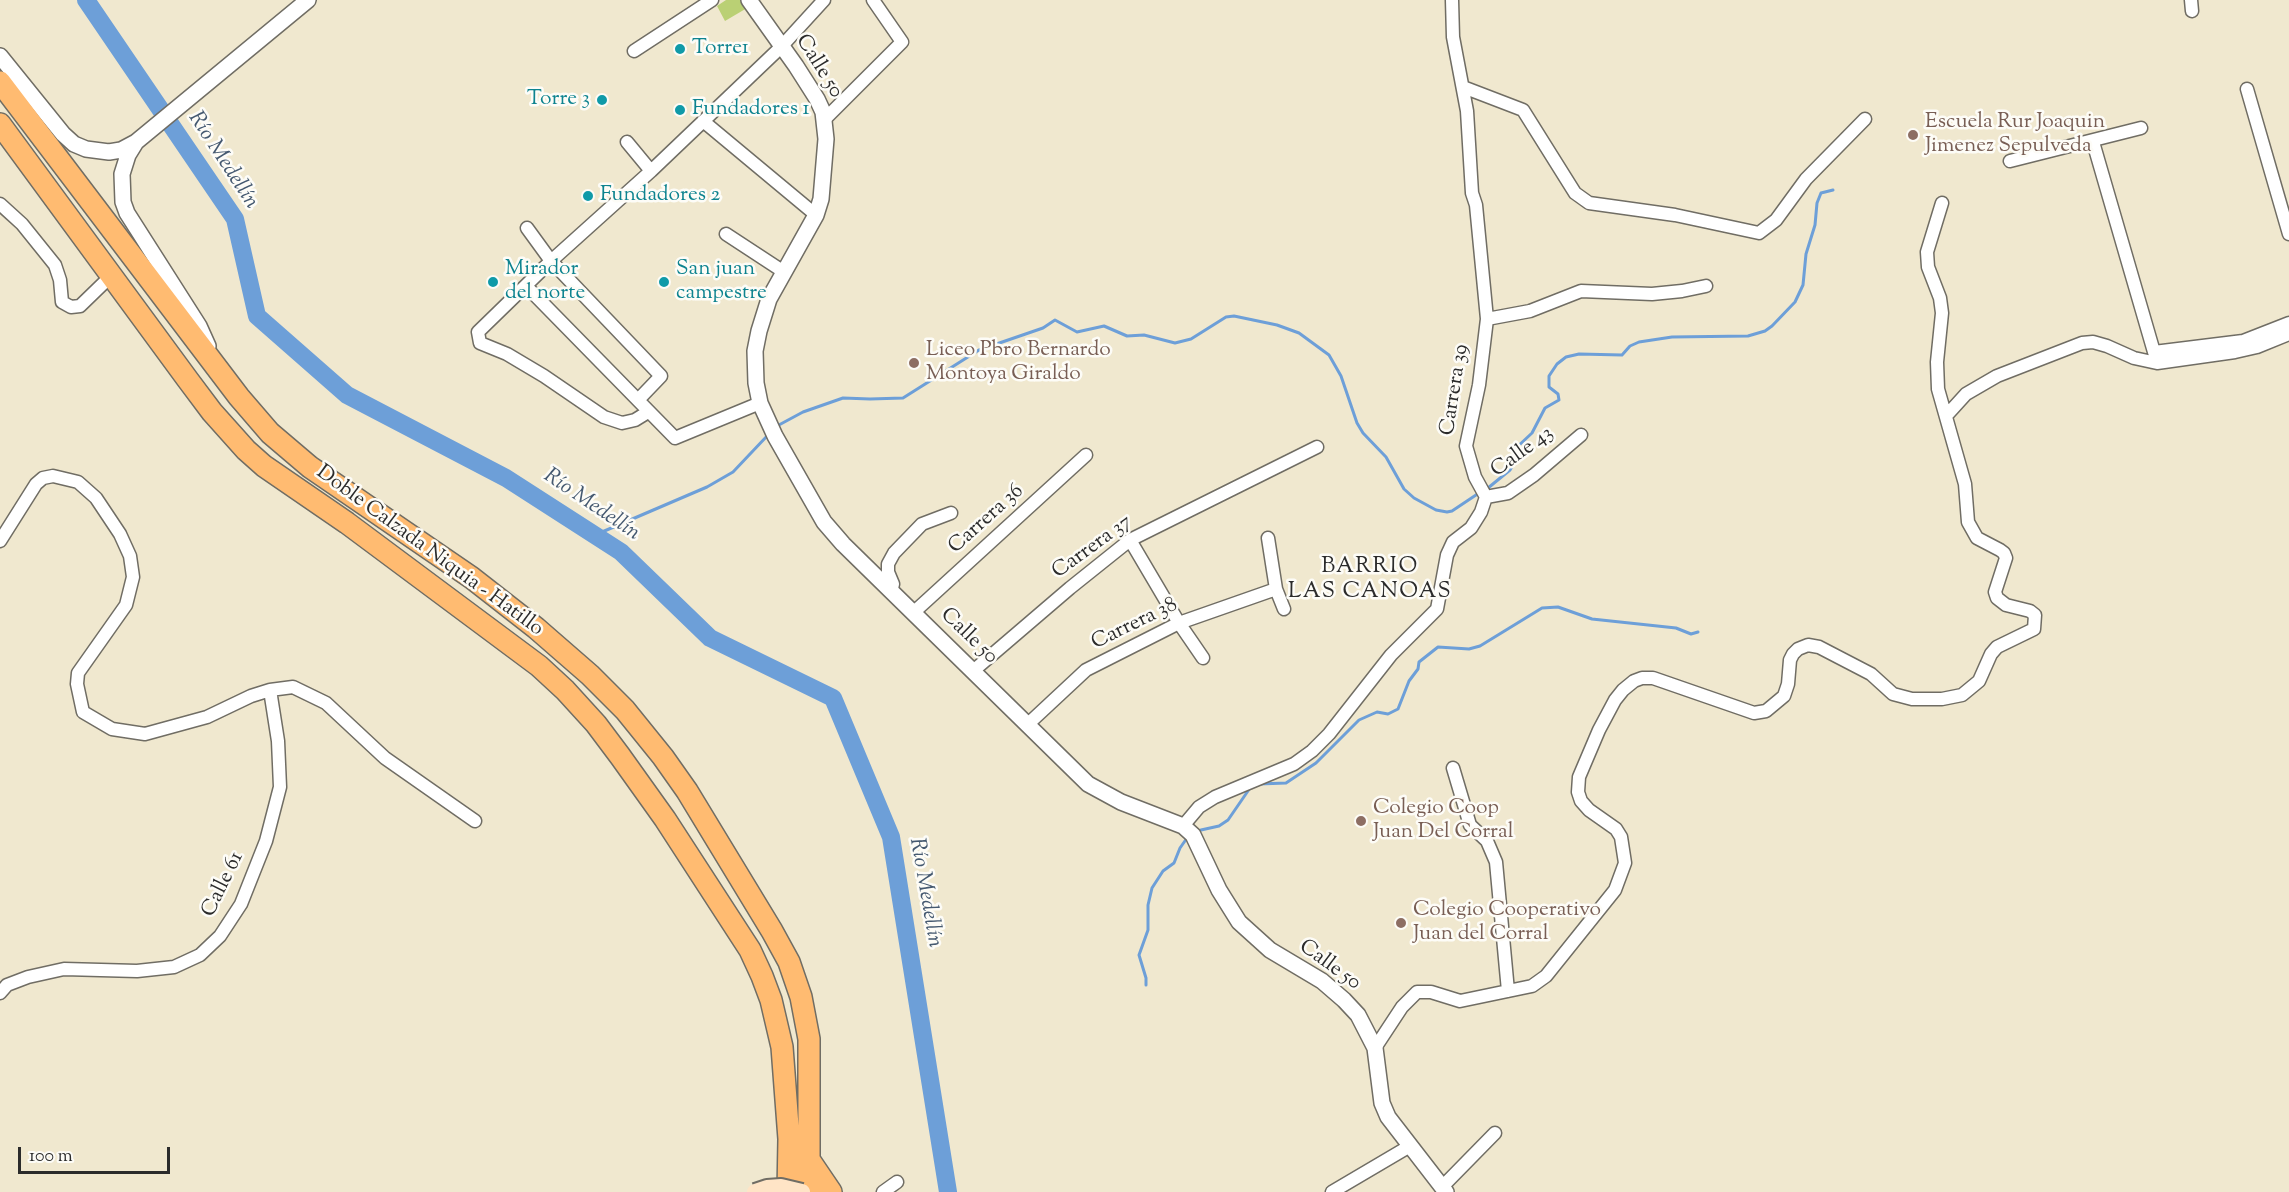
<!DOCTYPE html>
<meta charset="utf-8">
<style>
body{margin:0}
#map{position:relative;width:2289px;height:1192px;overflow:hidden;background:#f0e8cf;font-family:"Sorts Mill Goudy",serif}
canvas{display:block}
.scale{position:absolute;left:18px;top:1147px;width:152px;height:27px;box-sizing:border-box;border:3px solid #2b2b2b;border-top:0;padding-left:8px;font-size:18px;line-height:21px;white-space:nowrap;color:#2b2b2b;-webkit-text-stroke:4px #fdfcf7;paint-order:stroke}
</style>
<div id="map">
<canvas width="2289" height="1192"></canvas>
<div class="scale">100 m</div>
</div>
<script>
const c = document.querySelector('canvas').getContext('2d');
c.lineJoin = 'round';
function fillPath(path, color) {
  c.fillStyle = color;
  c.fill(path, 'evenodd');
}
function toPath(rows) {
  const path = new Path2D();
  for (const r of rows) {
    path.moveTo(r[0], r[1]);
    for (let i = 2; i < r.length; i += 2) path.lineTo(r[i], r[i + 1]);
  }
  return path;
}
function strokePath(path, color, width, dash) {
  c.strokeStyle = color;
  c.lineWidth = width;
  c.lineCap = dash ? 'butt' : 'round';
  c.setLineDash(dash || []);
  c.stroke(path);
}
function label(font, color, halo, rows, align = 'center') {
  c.font = font + ' "Sorts Mill Goudy",serif';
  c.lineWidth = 5;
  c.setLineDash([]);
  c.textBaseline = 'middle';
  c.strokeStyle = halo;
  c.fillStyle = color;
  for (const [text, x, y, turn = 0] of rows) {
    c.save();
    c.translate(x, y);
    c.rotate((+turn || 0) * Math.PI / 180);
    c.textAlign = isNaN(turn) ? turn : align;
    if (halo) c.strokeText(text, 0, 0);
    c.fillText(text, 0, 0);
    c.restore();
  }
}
fillPath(toPath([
 [726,0,742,0,747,8,725,21,717,6]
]), '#bad074');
strokePath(toPath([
 [777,426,803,412,843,398,870,399,903,398,979,350,1043,328,1055,320,1077,332,1104,326,1127,336,1144,335,1175,343,1191,339,1226,317,1234,316,1277,325,1299,333,1329,355,1341,376,1357,423,1363,433,1386,457,1404,489,1414,498,1436,510,1447,512,1452,511,1479,493],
 [1488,488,1510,470,1514,463,1515,449,1532,433,1545,408,1559,400,1558,394,1549,387,1549,376,1557,364,1566,357,1579,354,1622,355,1630,346,1639,342,1672,337,1748,336,1765,331,1772,326,1795,302,1803,285,1806,254,1815,225,1817,203,1821,193,1833,190],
 [595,535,707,487,733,472,768,435],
 [1259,784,1286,783,1316,763,1359,720,1377,712,1388,714,1398,709,1409,681,1418,669,1419,662,1438,647,1469,649,1480,646,1542,608,1558,607,1592,619,1676,628,1691,634,1698,632],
 [1201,830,1219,826,1228,820,1250,788],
 [1146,985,1146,978,1139,955,1148,930,1148,905,1152,888,1163,871,1174,863,1180,848,1187,838]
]), '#6d9fd8', 3);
strokePath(toPath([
 [86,0,235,219,257,316,347,395,506,478,621,552,710,638,833,698,891,837,948,1192]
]), '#6d9fd8', 18);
const minor = toPath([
 [2191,0,2192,11],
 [634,51,712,0],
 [1463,87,1523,110,1575,193,1589,203,1675,215,1759,233,1776,220,1806,179,1865,119],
 [2247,89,2289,234],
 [824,120,902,42,873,0],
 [703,121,816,215],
 [627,142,651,171],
 [2093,142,2154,352,2243,341,2289,323],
 [2010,161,2141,128],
 [0,204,22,224,55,265,60,280,62,302,71,307,80,306,112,275],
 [527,228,551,261,661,376,638,400],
 [726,234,784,272],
 [526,286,675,438,760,403],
 [1487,319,1530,311,1581,291,1652,294,1682,291,1706,286],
 [648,412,635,420,622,423,604,417,544,376,507,354,480,343,478,332,551,261,651,171,781,47,824,0],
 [1946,416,1966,394,1997,376,2082,343,2093,342,2107,346,2134,358,2157,363,2235,352,2257,347,2289,334],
 [1486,497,1508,493,1534,475,1581,435],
 [1268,538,1276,589,1284,609],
 [1130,540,1179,623,1203,658],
 [0,541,36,484,43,478,53,476,78,482,96,498,120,534,130,556,133,577,126,605,78,673,77,684,83,712,112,729,145,734,207,717,251,696,270,690,293,687,326,703,385,758,475,821],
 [891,592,893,584,888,572,888,564,894,553,922,524,951,513],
 [913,613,1086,455],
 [973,671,1070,588,1130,540,1317,447],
 [1027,725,1086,670,1179,623,1276,589],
 [1453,768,1470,825,1487,841,1496,862,1508,991],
 [1183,826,1199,807,1215,797,1294,764,1312,751,1329,734,1391,655,1437,609,1447,555,1453,542,1471,528,1481,512,1486,497,1475,477,1466,446,1479,385,1487,319,1476,205,1472,193,1467,111,1453,37,1452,0],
 [0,993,7,985,28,977,64,969,137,971,174,967,200,955,220,936,241,904,266,841,280,787,278,741,270,690],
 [1375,1048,1402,1007,1417,992,1431,992,1460,1001,1532,986,1546,976,1615,890,1625,863,1621,837,1616,829,1589,810,1581,801,1578,792,1579,777,1599,730,1615,700,1623,690,1634,681,1642,678,1653,678,1754,713,1766,711,1784,696,1788,684,1790,660,1793,654,1798,649,1808,645,1819,647,1871,674,1893,694,1912,699,1942,699,1962,695,1979,681,1991,654,1997,647,2034,629,2035,615,2030,611,2006,605,1997,598,1995,592,2006,558,2004,553,2000,550,1977,538,1968,522,1965,484,1938,389,1937,362,1942,313,1940,298,1928,267,1927,252,1942,203],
 [1443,1186,1495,1133],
 [883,1192,897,1182],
 [1332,1192,1410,1146]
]);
const tertiary = toPath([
 [749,0,796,66,817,99,823,112,826,139,821,199,816,215,769,299,759,331,755,351,756,383,760,403,775,436,824,522,843,544,1088,784,1121,802,1183,826,1193,835,1219,890,1239,922,1270,950,1322,981,1344,1000,1358,1015,1375,1048,1382,1103,1388,1117,1446,1192],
 [0,56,63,134,74,144,86,149,109,152,121,150,136,142,308,0],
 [136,142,128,155,122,174,123,202,127,213,199,326,208,346]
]);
const trunk = toPath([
 [0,82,239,397,270,433,310,467,472,578,536,628,590,675,625,710,663,757,687,791,772,931,789,962,801,997,809,1039,809,1192],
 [0,124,188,380,212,412,246,450,264,466,347,523,539,666,565,690,596,724,620,756,665,819,750,950,762,976,771,1000,782,1047,789,1139,788,1192],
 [810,1161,831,1192]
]);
strokePath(minor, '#706d64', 15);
strokePath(tertiary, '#706d64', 18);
strokePath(trunk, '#706d64', 24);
strokePath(minor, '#fff', 12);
strokePath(tertiary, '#fff', 15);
strokePath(trunk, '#ffbb71', 21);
const secondaryBridge = toPath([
 [755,1192,767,1188,781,1187,802,1192]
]);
strokePath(secondaryBridge, '#706d64', 20, []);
strokePath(secondaryBridge, '#ffe4c6', 16);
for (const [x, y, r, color] of [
 [680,49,6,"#0f9aa8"],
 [602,100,6,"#0f9aa8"],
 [680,110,6,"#0f9aa8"],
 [1913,135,6,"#8d6e63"],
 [588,196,6,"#0f9aa8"],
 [493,282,6,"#0f9aa8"],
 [664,282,6,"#0f9aa8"],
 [914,363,6,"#8d6e63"],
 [1361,821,6,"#8d6e63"],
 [1401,923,6,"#8d6e63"]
]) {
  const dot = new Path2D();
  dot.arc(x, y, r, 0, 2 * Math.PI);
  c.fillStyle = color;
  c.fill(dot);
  strokePath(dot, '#fdfcf7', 2);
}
label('21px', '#0d838f', '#fdfcf7', [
 ["Torre1",692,49],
 ["Torre 3",590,100,"right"],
 ["Fundadores 1",692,110],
 ["Fundadores 2",600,196],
 ["Mirador",505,270],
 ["del norte",505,294],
 ["San juan",676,270],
 ["campestre",676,294]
], 'left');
label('21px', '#2b2b2b', '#fdfcf7', [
 ["Calle 50",818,67,58],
 ["Carrera 39",1456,390,-81],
 ["Calle 43",1523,453,-36],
 ["Carrera 36",987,520,-42],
 ["Carrera 37",1093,548,-36],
 ["Doble Calzada Niquia - Hatillo",429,552,36],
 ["Carrera 38",1135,625,-26],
 ["Calle 50",968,637,44],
 ["Calle 61",224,885,-64],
 ["Calle 50",1329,966,36]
]);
label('21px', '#785e54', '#fdfcf7', [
 ["Escuela Rur Joaquin",1925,123],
 ["Jimenez Sepulveda",1925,147],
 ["Liceo Pbro Bernardo",926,351],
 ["Montoya Giraldo",926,375],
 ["Colegio Coop",1373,809],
 ["Juan Del Corral",1373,833],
 ["Colegio Cooperativo",1413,911],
 ["Juan del Corral",1413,935]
], 'left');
label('italic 22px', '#455970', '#fdfcf7', [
 ["Río Medellín",222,161,57],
 ["Río Medellín",591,506,34],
 ["Río Medellín",924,893,80]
]);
c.letterSpacing = '1.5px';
label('22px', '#2b2b2b', '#fdfcf7', [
 ["BARRIO",1370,568],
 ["LAS CANOAS",1370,593]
]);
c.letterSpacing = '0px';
</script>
